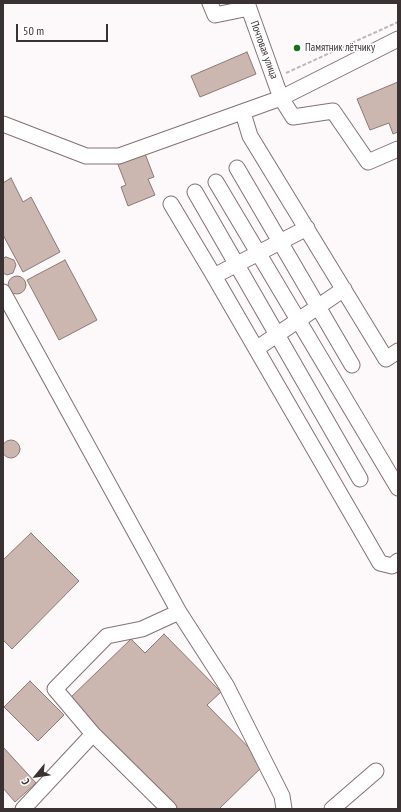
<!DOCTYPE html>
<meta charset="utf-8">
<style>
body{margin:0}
#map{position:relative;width:401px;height:812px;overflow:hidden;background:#fdf8f9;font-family:"PT Sans Narrow",sans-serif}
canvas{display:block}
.frame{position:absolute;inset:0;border:4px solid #3a3133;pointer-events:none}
.north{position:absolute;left:16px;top:756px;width:40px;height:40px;-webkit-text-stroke:3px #fff;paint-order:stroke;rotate:241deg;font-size:11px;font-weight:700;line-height:16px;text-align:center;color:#3a3133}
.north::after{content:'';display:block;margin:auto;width:14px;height:18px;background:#3a3133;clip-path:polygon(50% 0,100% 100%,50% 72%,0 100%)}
.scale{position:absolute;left:16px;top:24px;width:92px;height:18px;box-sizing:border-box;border:2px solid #3a3133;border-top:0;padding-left:5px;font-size:12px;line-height:14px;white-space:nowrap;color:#3a3133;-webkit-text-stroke:3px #fff;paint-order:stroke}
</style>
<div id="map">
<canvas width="401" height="812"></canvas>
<div class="frame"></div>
<div class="north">С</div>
<div class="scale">50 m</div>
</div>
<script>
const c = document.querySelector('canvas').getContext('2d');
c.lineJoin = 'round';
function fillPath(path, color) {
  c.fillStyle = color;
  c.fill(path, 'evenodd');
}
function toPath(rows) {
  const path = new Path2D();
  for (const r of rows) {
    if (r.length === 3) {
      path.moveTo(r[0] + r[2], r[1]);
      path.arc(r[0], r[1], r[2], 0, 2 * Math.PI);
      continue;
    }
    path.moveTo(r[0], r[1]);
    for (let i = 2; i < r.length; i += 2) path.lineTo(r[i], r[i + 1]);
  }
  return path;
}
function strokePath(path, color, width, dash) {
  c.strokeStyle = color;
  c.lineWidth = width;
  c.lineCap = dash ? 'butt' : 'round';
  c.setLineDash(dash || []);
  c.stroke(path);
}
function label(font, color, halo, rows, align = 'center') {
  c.font = font + ' "PT Sans Narrow",sans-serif';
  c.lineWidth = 3;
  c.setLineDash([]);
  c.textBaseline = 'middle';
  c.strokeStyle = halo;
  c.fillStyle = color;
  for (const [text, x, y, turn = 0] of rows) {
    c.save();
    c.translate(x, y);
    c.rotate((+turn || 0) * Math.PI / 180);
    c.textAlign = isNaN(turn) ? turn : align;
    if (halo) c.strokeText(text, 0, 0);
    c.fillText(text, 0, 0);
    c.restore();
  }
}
const building = toPath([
 [247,52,256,74,200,97,191,76,247,52],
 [398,82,398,132,393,134,389,123,370,130,357,99,398,82],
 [144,151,154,177,148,179,155,195,128,206,121,187,126,185,117,162,144,151],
 [11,178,23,202,31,197,60,252,23,272,3,235,3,183,11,178],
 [6,257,14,260,16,265,13,273,7,275,3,273,3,258,6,257],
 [65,260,97,320,59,340,27,280,65,260],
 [17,285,9],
 [11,449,9],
 [31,533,79,581,12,649,3,640,3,560,31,533],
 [164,634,221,692,207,705,265,764,219,809,175,809,68,700,131,639,145,653,164,634],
 [30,681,64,715,38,741,4,707,30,681],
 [3,747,36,783,15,802,3,788,3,747]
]);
fillPath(building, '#cbb6b0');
strokePath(building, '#8d7975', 1);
const minor = toPath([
 [210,3,215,15,249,8],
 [247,3,281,98,293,117,333,111,368,162,398,149],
 [243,113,250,136,386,359,398,351],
 [3,124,86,156,119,156,281,98,398,39],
 [237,168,352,365],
 [216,182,398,488],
 [195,192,360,479],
 [171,204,214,276],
 [307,228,214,276,380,563,392,566,398,561],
 [3,292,179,612,226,685,282,796,284,809],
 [256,349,344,289],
 [93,734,169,809],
 [23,809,93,734,55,689,107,636,142,629,179,612],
 [332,809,376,771]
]);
strokePath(minor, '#857174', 17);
strokePath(toPath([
 [286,73,398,22]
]), '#beb7b9', 2, [4, 2]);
strokePath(minor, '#fff', 15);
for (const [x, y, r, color] of [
 [297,48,4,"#1a711b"]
]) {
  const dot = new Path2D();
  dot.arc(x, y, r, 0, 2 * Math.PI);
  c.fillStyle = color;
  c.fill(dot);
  strokePath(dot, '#fff', 1.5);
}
label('11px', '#3a3133', '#fff', [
 ["Памятник лётчику",305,48]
], 'left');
label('11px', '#3a3133', '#fff', [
 ["Почтовая улица",264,50,70]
]);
</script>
